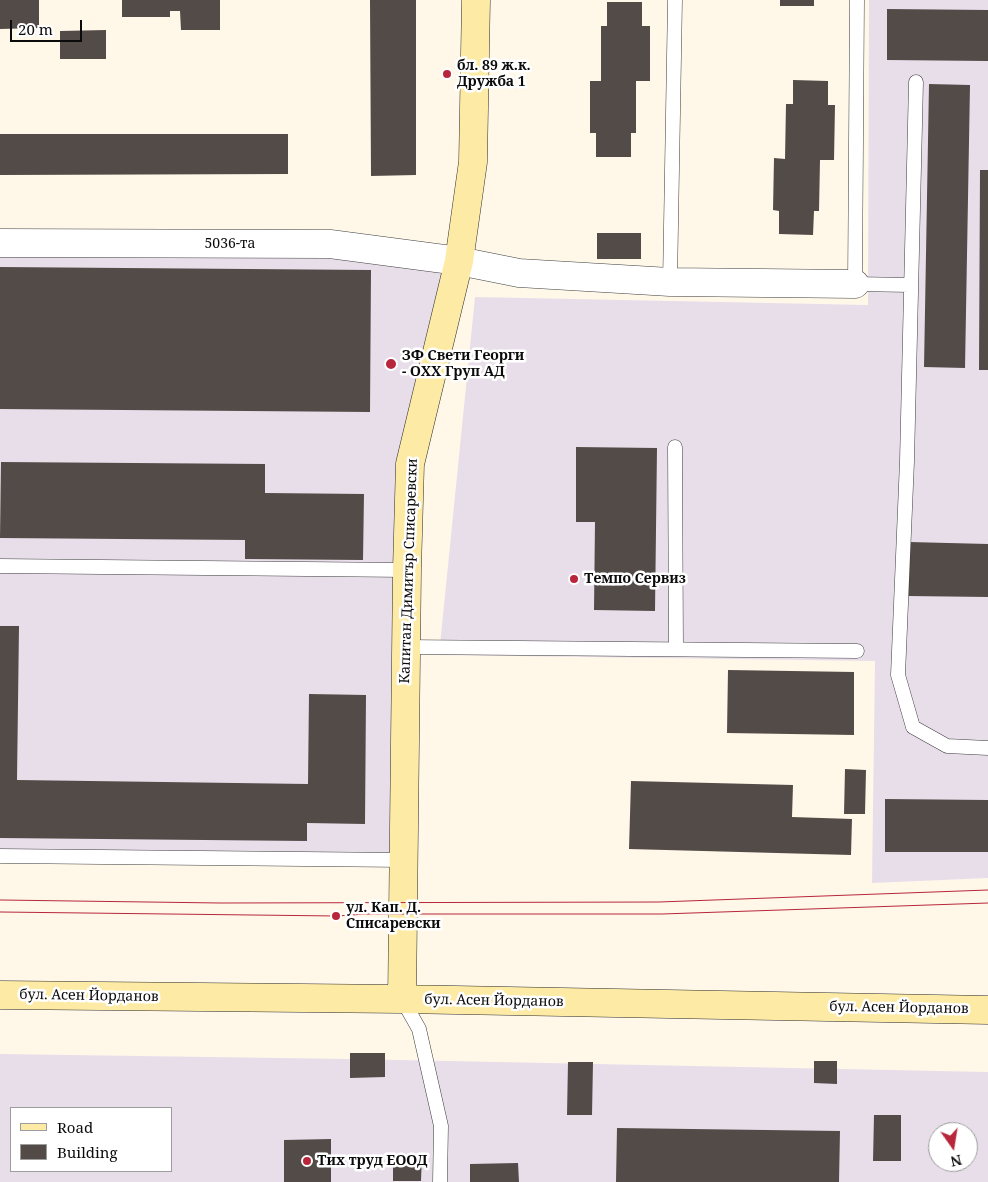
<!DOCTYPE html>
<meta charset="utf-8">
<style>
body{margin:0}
#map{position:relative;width:988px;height:1182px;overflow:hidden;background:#fff8e9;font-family:"Noto Serif",serif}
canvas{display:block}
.legend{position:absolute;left:10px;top:1107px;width:162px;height:65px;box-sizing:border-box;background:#fff;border:1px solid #9d9d9d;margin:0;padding:6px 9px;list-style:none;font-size:15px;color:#0b0b0b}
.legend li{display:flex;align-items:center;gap:10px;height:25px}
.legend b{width:25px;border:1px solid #9d9d9d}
.north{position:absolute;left:928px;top:1122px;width:50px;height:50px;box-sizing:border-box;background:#fff;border:1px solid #9d9d9d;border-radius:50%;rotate:167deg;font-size:14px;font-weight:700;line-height:20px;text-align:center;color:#0b0b0b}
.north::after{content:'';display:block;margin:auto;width:18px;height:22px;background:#b7263b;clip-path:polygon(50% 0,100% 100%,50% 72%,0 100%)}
.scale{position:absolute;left:10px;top:20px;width:72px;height:22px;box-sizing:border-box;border:2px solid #0b0b0b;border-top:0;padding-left:6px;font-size:15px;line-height:18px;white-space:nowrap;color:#0b0b0b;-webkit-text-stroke:4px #fff;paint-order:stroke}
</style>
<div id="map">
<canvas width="988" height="1182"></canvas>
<ul class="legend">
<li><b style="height:6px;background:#fdeba5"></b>Road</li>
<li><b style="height:14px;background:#534b47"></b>Building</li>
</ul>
<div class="north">N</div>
<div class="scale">20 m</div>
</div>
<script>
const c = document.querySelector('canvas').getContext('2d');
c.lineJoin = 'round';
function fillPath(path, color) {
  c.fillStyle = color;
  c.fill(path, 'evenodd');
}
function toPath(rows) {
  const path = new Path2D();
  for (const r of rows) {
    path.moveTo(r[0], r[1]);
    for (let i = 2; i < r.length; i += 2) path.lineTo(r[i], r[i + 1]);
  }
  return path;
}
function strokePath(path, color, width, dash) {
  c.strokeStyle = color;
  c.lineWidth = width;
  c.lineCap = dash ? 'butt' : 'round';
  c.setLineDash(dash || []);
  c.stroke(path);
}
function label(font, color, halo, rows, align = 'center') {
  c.font = font + ' "Noto Serif",serif';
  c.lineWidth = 5;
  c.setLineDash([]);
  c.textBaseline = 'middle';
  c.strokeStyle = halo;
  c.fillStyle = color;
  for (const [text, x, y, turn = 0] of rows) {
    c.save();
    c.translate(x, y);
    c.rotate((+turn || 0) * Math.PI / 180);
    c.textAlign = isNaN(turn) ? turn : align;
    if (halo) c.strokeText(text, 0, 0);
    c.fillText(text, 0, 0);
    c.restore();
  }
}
fillPath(toPath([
 [869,0,988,0,988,878,872,883,875,661,439,655,475,297,868,305],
 [0,243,459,261,410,464,404,860,0,856],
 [0,1054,350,1059,988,1072,988,1182,0,1182],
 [11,1108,171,1108,171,1171,11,1171],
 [938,1132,968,1132,968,1162,938,1162]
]), '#e8deea');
fillPath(toPath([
 [0,0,39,0,39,28,0,29],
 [122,0,220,0,220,30,181,30,180,11,170,11,170,17,122,17],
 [370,0,416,0,416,175,371,176],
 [780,0,814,0,814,6,780,6],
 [607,2,642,2,642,26,650,26,650,81,636,81,636,133,631,133,631,157,596,157,596,133,590,133,590,81,601,81,601,26,607,26],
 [887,9,988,10,988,61,887,60],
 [106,30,106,59,60,59,60,31],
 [793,80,828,81,828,105,835,105,834,160,820,160,819,211,814,211,813,235,779,234,779,211,773,210,774,158,785,159,786,104,793,104],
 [929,84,970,85,965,368,924,367],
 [0,134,288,134,288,174,0,175],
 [980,170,988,170,988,370,979,370],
 [597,233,641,233,641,259,597,259],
 [0,267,371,270,370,412,0,409],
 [576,447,657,448,655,611,594,610,595,522,576,522],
 [1,462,265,464,265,493,364,494,363,560,245,559,245,540,0,538],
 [909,542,988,544,988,597,908,596],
 [0,626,19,626,17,780,308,784,309,694,366,695,365,824,307,823,307,841,0,838],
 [728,670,854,672,854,735,727,733],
 [845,769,866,770,865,814,844,814],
 [631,781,793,785,792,817,852,819,851,855,629,849],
 [885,799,988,800,988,852,885,852],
 [350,1053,385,1053,385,1077,350,1078],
 [814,1061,837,1061,837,1084,814,1083],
 [568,1062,593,1062,592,1115,567,1115],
 [874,1115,901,1115,901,1161,873,1161],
 [617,1128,840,1131,839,1182,616,1182],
 [331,1139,331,1182,284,1182,284,1140],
 [393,1155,422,1155,421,1181,393,1181],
 [518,1163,519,1182,470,1182,470,1164]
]), '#534b47');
const lane = toPath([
 [857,0,855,284,910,285],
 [916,82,907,461,898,675,913,727,947,746,988,748],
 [670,282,675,0],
 [675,447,676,649],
 [0,566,407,570],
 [406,647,857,651],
 [0,856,404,860],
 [402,999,419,1029,441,1126,440,1182]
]);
const street = toPath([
 [0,243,330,244,459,261,519,273,670,282,855,284]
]);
const secondary = toPath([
 [0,995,402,999,988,1010],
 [402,999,407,570,410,464,459,261,473,162,476,0]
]);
strokePath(lane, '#3e3e3e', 15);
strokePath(street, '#3e3e3e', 29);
strokePath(secondary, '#2d2d2d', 29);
strokePath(lane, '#fff', 14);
strokePath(street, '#fff', 28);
strokePath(secondary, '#fdeba5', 28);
strokePath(toPath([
 [0,900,220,903,659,902,988,890],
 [0,912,336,916,366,914,662,914,988,903]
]), '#b7263b', 1);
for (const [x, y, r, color] of [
 [447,74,5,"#b7263b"],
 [391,364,6,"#b7263b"],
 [574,579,5,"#b7263b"],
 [336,916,5,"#b7263b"],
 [307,1161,5,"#b7263b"]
]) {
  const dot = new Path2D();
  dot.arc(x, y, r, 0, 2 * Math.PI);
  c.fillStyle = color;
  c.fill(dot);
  strokePath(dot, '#fff', 2);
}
label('bold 14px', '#0b0b0b', '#fff', [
 ["бл. 89 ж.к.",457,66],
 ["Дружба 1",457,82],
 ["ЗФ Свети Георги",402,356],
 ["- ОХХ Груп АД",402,372],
 ["Темпо Сервиз",584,579],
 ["ул. Кап. Д.",346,908],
 ["Списаревски",346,924],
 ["Тих труд ЕООД",317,1161]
], 'left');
label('14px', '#0b0b0b', '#fff', [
 ["5036-та",230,244],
 ["Капитан Димитър Списаревски",409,571,-88],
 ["бул. Асен Йорданов",89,996,1],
 ["бул. Асен Йорданов",494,1001,1],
 ["бул. Асен Йорданов",899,1008,1]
]);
</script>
